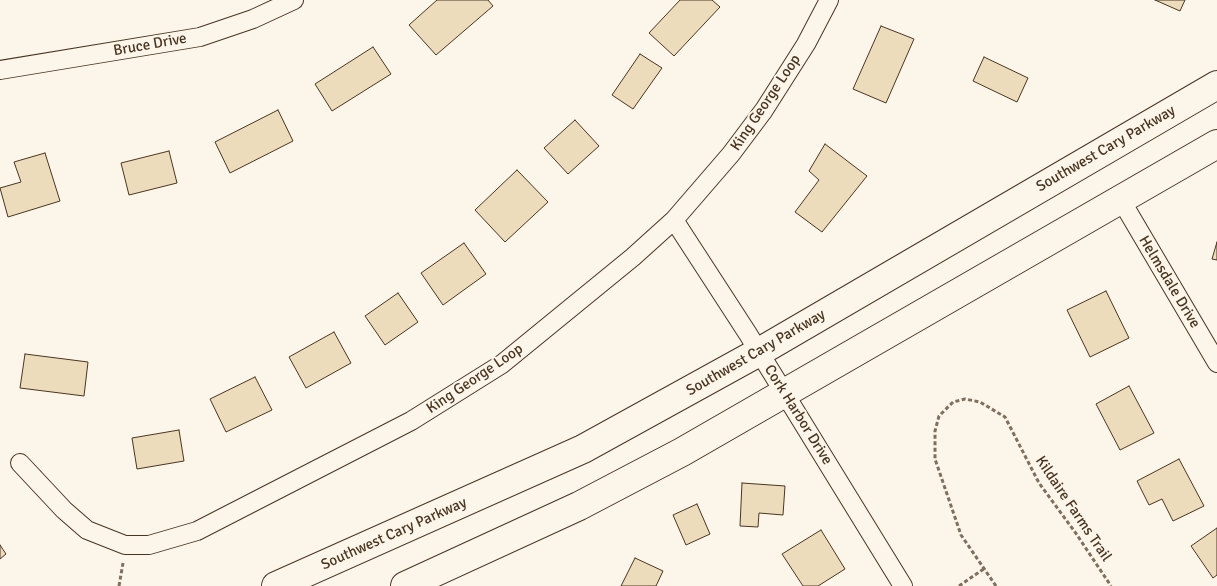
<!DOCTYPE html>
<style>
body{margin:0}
canvas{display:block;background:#fbf6e9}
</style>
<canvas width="1217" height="586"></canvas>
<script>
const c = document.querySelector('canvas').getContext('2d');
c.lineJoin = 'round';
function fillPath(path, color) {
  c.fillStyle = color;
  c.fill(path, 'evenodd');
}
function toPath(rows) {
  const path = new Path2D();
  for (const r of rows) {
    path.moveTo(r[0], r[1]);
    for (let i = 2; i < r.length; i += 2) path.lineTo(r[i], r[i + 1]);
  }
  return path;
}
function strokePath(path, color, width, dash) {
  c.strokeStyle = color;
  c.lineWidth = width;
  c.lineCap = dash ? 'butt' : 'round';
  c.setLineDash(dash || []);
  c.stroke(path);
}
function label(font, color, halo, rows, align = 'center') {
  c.font = font + ' Signika,sans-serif';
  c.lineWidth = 4;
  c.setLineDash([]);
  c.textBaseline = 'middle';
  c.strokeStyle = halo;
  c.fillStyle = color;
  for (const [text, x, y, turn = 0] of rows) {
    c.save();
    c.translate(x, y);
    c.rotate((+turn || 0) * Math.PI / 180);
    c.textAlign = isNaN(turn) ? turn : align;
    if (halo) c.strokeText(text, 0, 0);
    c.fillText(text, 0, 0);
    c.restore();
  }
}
const building = toPath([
 [437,0,488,0,493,6,436,55,409,25,437,0],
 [680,0,712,0,720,7,674,56,649,33,680,0],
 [1155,0,1185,0,1180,11,1155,0],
 [881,26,914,39,886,103,853,89,881,26],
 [373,47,391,74,332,111,315,84,373,47],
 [640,54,662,68,633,109,612,95,640,54],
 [984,57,1028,78,1017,102,973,81,984,57],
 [278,110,293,141,230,173,215,142,278,110],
 [575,120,599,146,568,174,544,148,575,120],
 [825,144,867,176,822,232,795,212,819,180,809,171,825,144],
 [169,151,177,183,129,195,121,163,169,151],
 [45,153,60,201,8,217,0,188,21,182,14,162,45,153],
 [517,170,548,202,505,242,475,210,517,170],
 [1217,242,1217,260,1212,259,1217,242],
 [464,243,486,274,443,305,421,273,464,243],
 [1106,291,1129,338,1090,357,1067,310,1106,291],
 [398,293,418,322,385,345,365,316,398,293],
 [334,332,351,363,306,388,289,357,334,332],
 [25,354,88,362,84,396,20,388,25,354],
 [255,377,272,410,226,432,210,399,255,377],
 [1129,386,1154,433,1120,450,1096,404,1129,386],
 [179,430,184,461,137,469,132,438,179,430],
 [1179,459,1204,506,1173,521,1162,499,1149,505,1137,481,1179,459],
 [742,483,785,486,783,515,759,513,758,527,740,526,742,483],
 [697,504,710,534,686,545,673,515,697,504],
 [1217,528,1217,575,1213,578,1191,546,1217,528],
 [821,530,845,569,818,586,803,586,782,554,821,530],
 [0,545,6,554,0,559,0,545],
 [635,558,663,571,656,586,621,586,635,558]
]);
fillPath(building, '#ecdcbc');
strokePath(building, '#4a3520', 1);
const minor = toPath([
 [0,70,200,37,253,19,294,0],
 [1121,200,1217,363],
 [674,220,748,334,903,586],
 [20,463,64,510,87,530,125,545,149,545,197,531,411,421,502,364,633,257,674,220,731,154,764,110,806,44,829,0]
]);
const primary = toPath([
 [276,586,583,449,759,352,1217,85],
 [405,586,579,506,682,452,1217,144]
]);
strokePath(minor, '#4a3520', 20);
strokePath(primary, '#4a3520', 30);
strokePath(toPath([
 [119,586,123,563],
 [959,586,985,568],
 [996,586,961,535,935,459,935,431,939,416,953,402,965,399,980,402,1005,417,1039,483,1075,532,1111,586]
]), '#7f6f5c', 3, [4, 2.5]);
strokePath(minor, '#fbf6e9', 18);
strokePath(primary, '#fbf6e9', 28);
label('15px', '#4a3520', '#fbf6e9', [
 ["Bruce Drive",150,45,-10],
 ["King George Loop",766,103,-56],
 ["Southwest Cary Parkway",1106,149,-30],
 ["Helmsdale Drive",1169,282,59],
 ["Southwest Cary Parkway",756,353,-30],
 ["King George Loop",475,379,-34],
 ["Cork Harbor Drive",798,415,58],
 ["Kildaire Farms Trail",1073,509,56],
 ["Southwest Cary Parkway",394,534,-24]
]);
</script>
